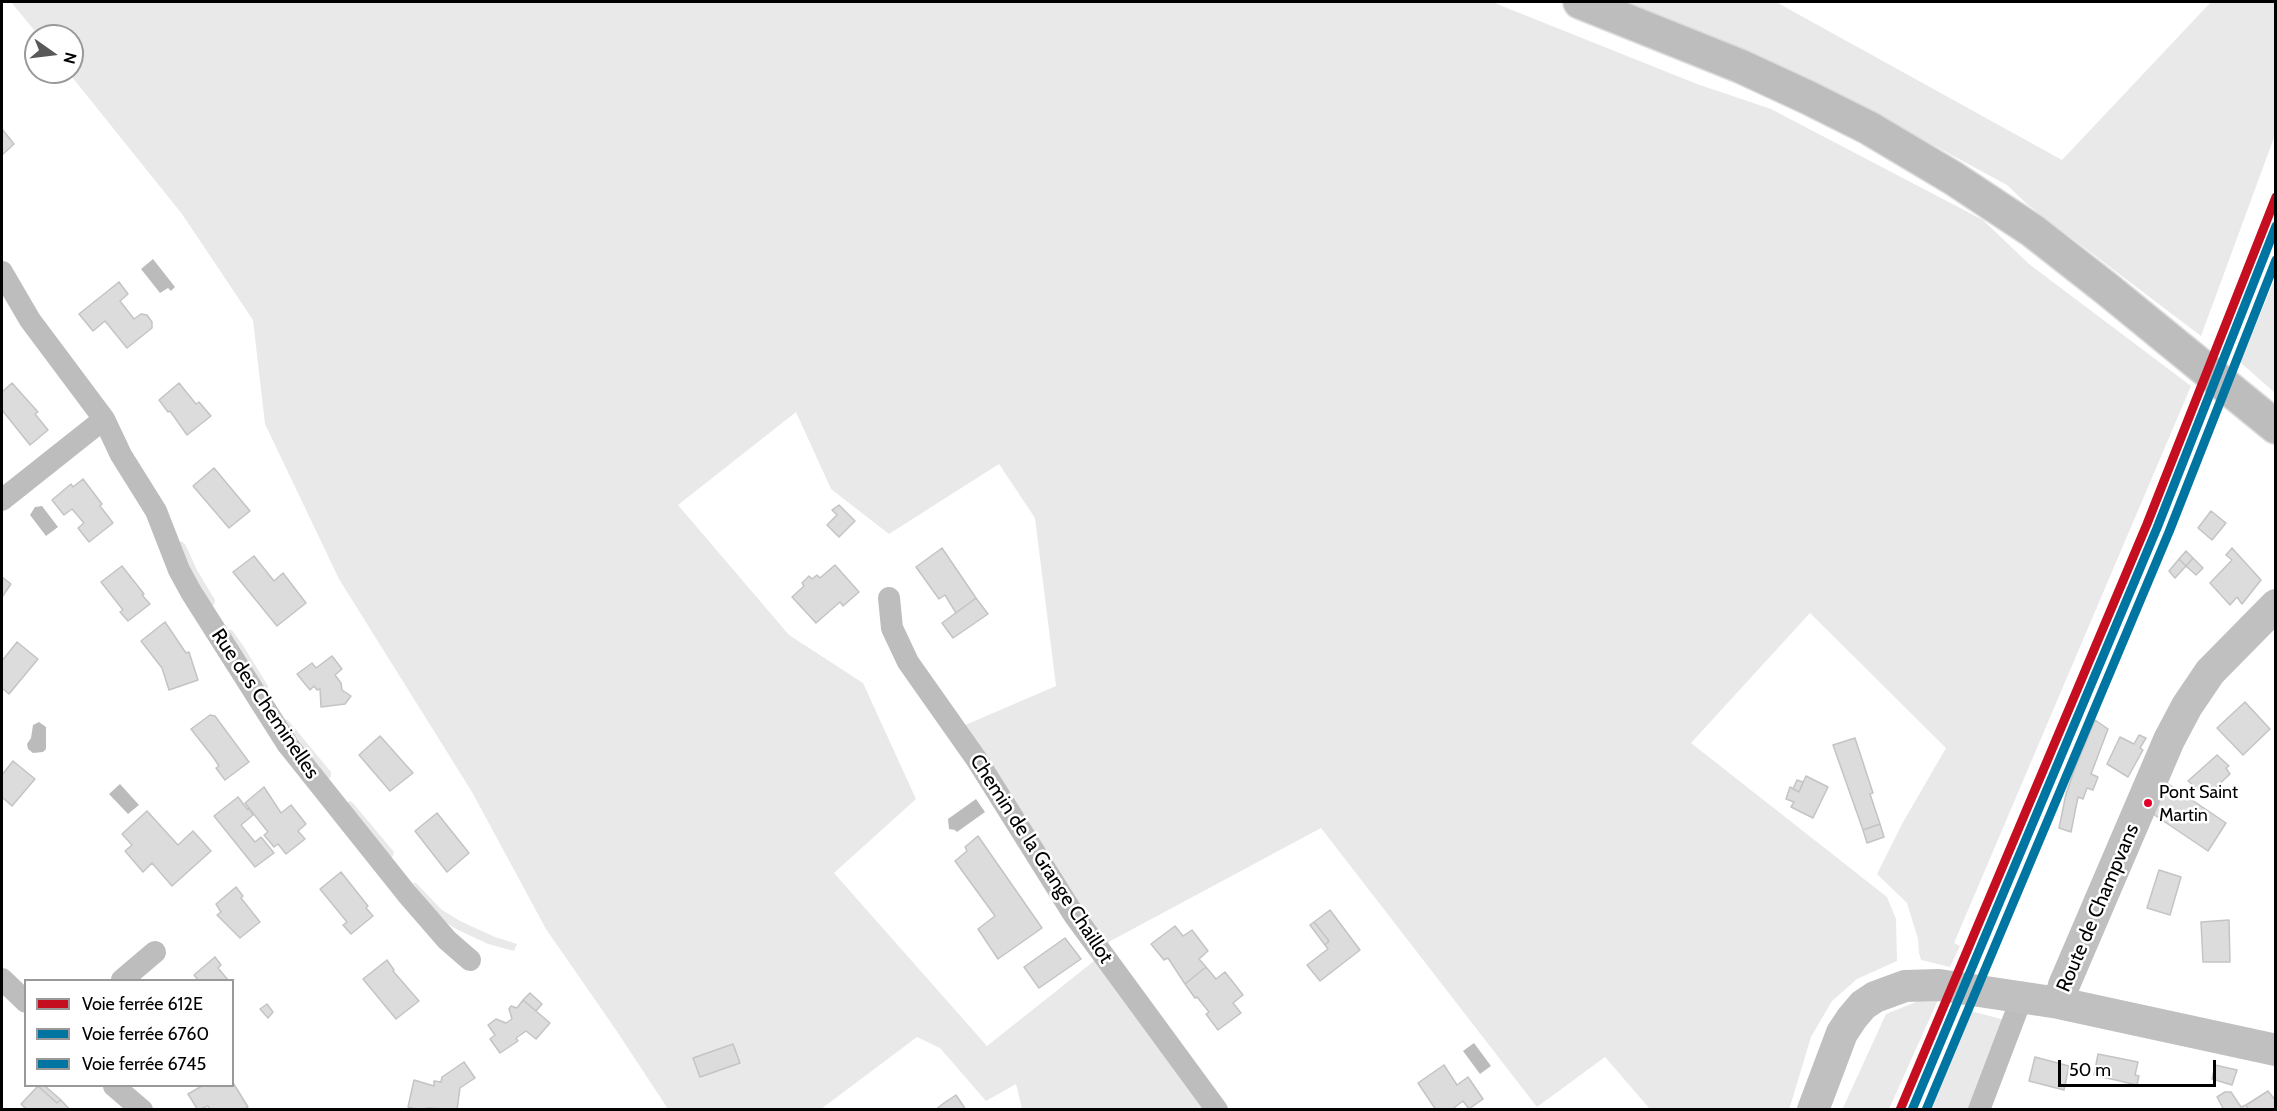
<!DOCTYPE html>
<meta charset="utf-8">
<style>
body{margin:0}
#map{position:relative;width:2277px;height:1111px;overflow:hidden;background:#fff;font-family:Cabin,sans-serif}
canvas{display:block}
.frame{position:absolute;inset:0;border:3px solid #000;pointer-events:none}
.legend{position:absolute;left:24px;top:979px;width:210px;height:108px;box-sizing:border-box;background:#fff;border:2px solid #999;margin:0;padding:8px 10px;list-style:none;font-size:18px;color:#000}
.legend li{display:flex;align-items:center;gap:12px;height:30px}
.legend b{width:30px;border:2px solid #999}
.north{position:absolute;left:24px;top:24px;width:60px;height:60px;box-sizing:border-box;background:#fff;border:2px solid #999;border-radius:50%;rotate:104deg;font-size:16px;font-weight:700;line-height:24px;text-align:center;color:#000}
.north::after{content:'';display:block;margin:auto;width:21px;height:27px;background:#595959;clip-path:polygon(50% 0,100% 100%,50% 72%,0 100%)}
.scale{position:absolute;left:2058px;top:1060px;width:158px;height:27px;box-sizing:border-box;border:3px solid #000;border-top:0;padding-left:8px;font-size:18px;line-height:21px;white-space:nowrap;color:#000;-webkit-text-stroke:4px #fff;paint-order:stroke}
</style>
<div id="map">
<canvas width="2277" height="1111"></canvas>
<div class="frame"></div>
<ul class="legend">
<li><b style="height:8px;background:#c50e1f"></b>Voie ferrée 612E</li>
<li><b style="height:8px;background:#0075a1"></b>Voie ferrée 6760</li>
<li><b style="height:8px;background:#0075a1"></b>Voie ferrée 6745</li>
</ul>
<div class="north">N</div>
<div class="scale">50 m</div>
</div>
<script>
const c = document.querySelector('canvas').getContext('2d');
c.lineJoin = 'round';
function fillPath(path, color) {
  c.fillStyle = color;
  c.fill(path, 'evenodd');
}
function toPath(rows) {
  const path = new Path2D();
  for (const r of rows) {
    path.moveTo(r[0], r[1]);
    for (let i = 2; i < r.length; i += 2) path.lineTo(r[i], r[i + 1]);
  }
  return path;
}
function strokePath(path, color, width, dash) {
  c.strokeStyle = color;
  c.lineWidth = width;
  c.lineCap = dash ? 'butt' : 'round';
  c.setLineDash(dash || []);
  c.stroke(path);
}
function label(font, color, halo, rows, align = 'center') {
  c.font = font + ' Cabin,sans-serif';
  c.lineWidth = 5;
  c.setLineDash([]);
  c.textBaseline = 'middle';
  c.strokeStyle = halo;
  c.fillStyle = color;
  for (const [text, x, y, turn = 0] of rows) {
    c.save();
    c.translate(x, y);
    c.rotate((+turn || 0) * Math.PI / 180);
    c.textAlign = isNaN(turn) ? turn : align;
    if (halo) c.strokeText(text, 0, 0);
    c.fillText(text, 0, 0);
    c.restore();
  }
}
fillPath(toPath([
 [11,2,1492,2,1697,84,1771,109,1983,220,2029,264,2191,386,1957,936,1954,943,1960,946,1950,967,1921,960,1919,953,1918,939,1907,903,1877,874,1902,824,1946,748,1810,613,1691,743,1887,897,1896,919,1897,961,1857,979,1832,1001,1811,1037,1789,1110,1650,1109,1605,1057,1537,1107,1321,828,1103,945,963,726,1056,686,1035,518,999,464,889,534,831,489,796,412,678,505,789,635,863,683,916,799,834,873,987,1046,1099,957,1206,1109,1022,1109,1016,1084,986,1101,940,1048,917,1037,821,1109,668,1109,616,1030,546,929,472,792,339,579,265,424,253,320,182,214,68,72,72,72,72,36,39,36],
 [1620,2,1776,2,2062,160,2211,2,2275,2,2275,135,2201,336,2028,205,2007,185,1835,92,1749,52],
 [2275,279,2276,393,2275,393,2240,362],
 [181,541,185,544,197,570,215,600,214,605,210,605,177,545],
 [229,630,232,630,244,647,268,686,267,691,265,692,227,633],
 [283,719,288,720,331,772,331,777,328,779],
 [350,801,353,803,394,852,392,858,347,803],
 [413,883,416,883,442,910,460,921,495,937,517,944,514,951,488,944,456,929,441,919],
 [1926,998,1938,1000,1889,1109,1842,1110,1886,1014],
 [1967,1010,2005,1020,1971,1109,1927,1110]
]), '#e9e9e9');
fillPath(toPath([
 [153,259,175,287,171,291,168,288,160,293,141,269],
 [42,506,58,527,46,536,30,515,35,507],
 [39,722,46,727,46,749,43,752,33,753,28,749,27,744,31,738,33,725],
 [120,784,139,805,128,814,109,794],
 [976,799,985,812,957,832,955,830,949,829,948,819],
 [1474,1043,1491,1066,1480,1074,1463,1051]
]), '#bbb');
const building = toPath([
 [2,129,14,144,2,155,2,129],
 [119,282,128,294,120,301,134,319,141,314,147,315,152,322,152,328,127,348,105,321,93,331,79,314,119,282],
 [12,383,38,412,35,414,48,430,30,445,2,410,2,392,12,383],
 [179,383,196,404,199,402,211,416,187,435,170,411,168,412,159,400,179,383],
 [214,468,250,511,229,528,193,486,214,468],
 [83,479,102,504,100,506,113,523,89,542,78,528,84,523,72,509,64,515,52,500,71,484,73,487,83,479],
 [839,505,855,521,839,537,827,525,837,515,832,510,839,505],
 [2211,511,2226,523,2212,540,2198,528,2211,511],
 [942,548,976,598,956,613,945,595,939,599,916,567,942,548],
 [2232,548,2261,580,2242,604,2237,597,2230,605,2210,583,2232,560,2226,555,2232,548],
 [2186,551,2193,558,2186,566,2179,559,2186,551],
 [254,556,274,581,283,573,306,603,277,626,233,572,254,556],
 [2193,558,2203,568,2196,575,2186,566,2193,558],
 [2179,559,2186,566,2175,578,2169,571,2179,559],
 [835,565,859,592,843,606,840,602,816,623,792,597,804,586,802,583,809,576,812,579,817,575,820,578,835,565],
 [122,566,144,594,142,595,150,604,128,621,120,612,123,610,101,582,122,566],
 [2,577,11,584,2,597,2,577],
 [976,598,988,614,953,638,942,623,976,598],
 [165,622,186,653,189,652,198,680,169,690,162,668,141,641,165,622],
 [17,642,38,659,9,694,2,688,2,661,17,642],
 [332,656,342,669,335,675,341,683,342,690,351,696,345,704,321,707,320,689,317,690,314,686,310,690,297,674,312,663,316,668,332,656],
 [2245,702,2270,729,2243,755,2217,728,2245,702],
 [210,715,215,716,249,762,225,780,216,768,219,766,213,757,191,729,210,715],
 [2095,720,2108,729,2091,774,2098,777,2093,790,2087,788,2083,799,2078,797,2071,832,2059,828,2066,794,2075,768,2095,720],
 [2139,735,2146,738,2140,748,2143,750,2128,777,2107,764,2120,737,2134,744,2139,735],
 [380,736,413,773,390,791,359,755,380,736],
 [1855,738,1873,793,1870,794,1880,824,1863,830,1833,745,1855,738],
 [2217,755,2229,766,2226,768,2230,774,2211,792,2200,788,2199,790,2188,781,2217,755],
 [13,761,35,779,12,806,2,797,2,775,13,761],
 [1806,776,1828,787,1813,818,1791,807,1794,802,1786,799,1790,787,1799,792,1806,776],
 [1797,780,1803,782,1799,792,1793,789,1797,780],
 [2167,783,2226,823,2208,851,2153,814,2167,783],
 [264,787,281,813,291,805,306,824,298,831,305,839,286,854,278,844,274,847,264,835,268,832,245,803,264,787],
 [238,797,248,810,249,808,253,815,241,825,255,842,261,837,274,853,255,867,214,816,238,797],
 [147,811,178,845,193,831,211,851,172,886,152,863,143,872,125,851,132,845,122,834,147,811],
 [437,813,469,853,447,872,415,831,437,813],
 [1880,824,1884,837,1867,843,1863,830,1880,824],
 [978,836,1042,928,998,959,978,929,995,916,955,861,967,851,965,847,978,836],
 [2159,870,2181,877,2170,915,2147,908,2159,870],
 [341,872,368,906,366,908,373,916,351,934,343,925,347,922,320,889,341,872],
 [236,887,243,896,241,898,260,922,240,938,217,915,221,912,216,904,236,887],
 [1330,910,1360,950,1320,981,1307,965,1328,949,1325,945,1329,941,1314,922,1330,910],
 [2229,920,2230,962,2203,962,2201,922,2229,920],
 [1314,922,1329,941,1325,945,1310,925,1314,922],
 [1175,926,1183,936,1192,930,1208,951,1199,959,1206,967,1185,984,1168,958,1164,960,1151,944,1175,926],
 [1065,938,1081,959,1039,988,1024,967,1065,938],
 [215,957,221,965,218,968,228,980,198,980,194,975,215,957],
 [387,960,394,970,393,971,419,1001,396,1019,363,979,387,960],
 [1206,967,1216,979,1225,972,1243,995,1233,1003,1241,1013,1218,1030,1206,1014,1209,1012,1197,997,1195,998,1185,984,1206,967],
 [530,993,542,1004,536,1011,523,1000,530,993],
 [523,1000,550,1023,536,1039,526,1031,516,1038,518,1041,500,1053,490,1039,495,1035,488,1025,496,1019,506,1023,512,1019,509,1009,511,1006,517,1008,523,1000],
 [267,1004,273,1012,268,1018,260,1009,267,1004],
 [733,1044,740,1063,700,1077,693,1058,733,1044],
 [2098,1054,2138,1062,2135,1075,2139,1076,2137,1085,2094,1075,2098,1054],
 [2035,1057,2069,1066,2064,1090,2029,1081,2035,1057],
 [464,1062,475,1078,460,1088,457,1110,429,1108,419,1110,408,1107,414,1080,434,1086,434,1081,441,1082,442,1077,464,1062],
 [1444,1065,1457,1085,1468,1077,1483,1099,1469,1109,1463,1101,1451,1110,1436,1110,1418,1083,1444,1065],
 [2215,1065,2237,1070,2232,1085,2212,1079,2215,1065],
 [232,1081,248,1107,243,1110,210,1110,208,1106,198,1110,188,1094,202,1086,232,1086,232,1081],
 [38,1086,45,1086,61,1100,57,1103,38,1086],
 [38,1086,57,1103,61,1100,70,1110,27,1110,21,1104,38,1086],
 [2268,1091,2276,1101,2276,1110,2249,1110,2246,1105,2268,1091],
 [2225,1092,2231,1092,2241,1107,2246,1105,2249,1110,2224,1110,2217,1097,2225,1092],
 [956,1095,966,1110,935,1110,944,1103,956,1095]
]);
fillPath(building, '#dcdcdc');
strokePath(building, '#c4c4c4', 1.5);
const primary = toPath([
 [1580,2,1740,66,1807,97,1869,128,1953,178,2033,231,2107,289,2276,427]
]);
strokePath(primary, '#dbdbdb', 36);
strokePath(toPath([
 [2,272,30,320,104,419,121,455,156,511,179,570,191,592,288,745,407,894,447,940,470,960],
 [2,500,104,419],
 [889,598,892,628,908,662,977,760,1074,915,1217,1110],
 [2,979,26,1002],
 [122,980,155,952],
 [114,1086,142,1110],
 [1979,1110,2022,997]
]), '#bdbdbd', 22);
strokePath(toPath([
 [2059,1003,2064,985,2169,740,2187,706,2210,672,2276,605],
 [1813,1110,1842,1033,1852,1018,1863,1005,1875,997,1905,986,1939,985,2059,1003,2276,1050]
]), '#c0c0c0', 32);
strokePath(primary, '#bdbdbd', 33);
strokePath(toPath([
 [1900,1110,2147,524,2276,197]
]), '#c50e1f', 9);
strokePath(toPath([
 [1912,1110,2157,528,2276,226]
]), '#0075a1', 9);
strokePath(toPath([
 [1926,1110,2169,532,2276,260]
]), '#0075a1', 9);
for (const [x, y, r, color] of [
 [2148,803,5,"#e4002b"]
]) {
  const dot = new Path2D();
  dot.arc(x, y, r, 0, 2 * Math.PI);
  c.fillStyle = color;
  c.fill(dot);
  strokePath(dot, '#fff', 2);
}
label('18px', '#000', '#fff', [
 ["Pont Saint",2159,793],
 ["Martin",2159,816]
], 'left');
label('20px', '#000', '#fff', [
 ["Rue des Cheminelles",265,704,56],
 ["Chemin de la Grange Chaillot",1041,859,57],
 ["Route de Champvans",2098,908,-67]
]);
</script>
